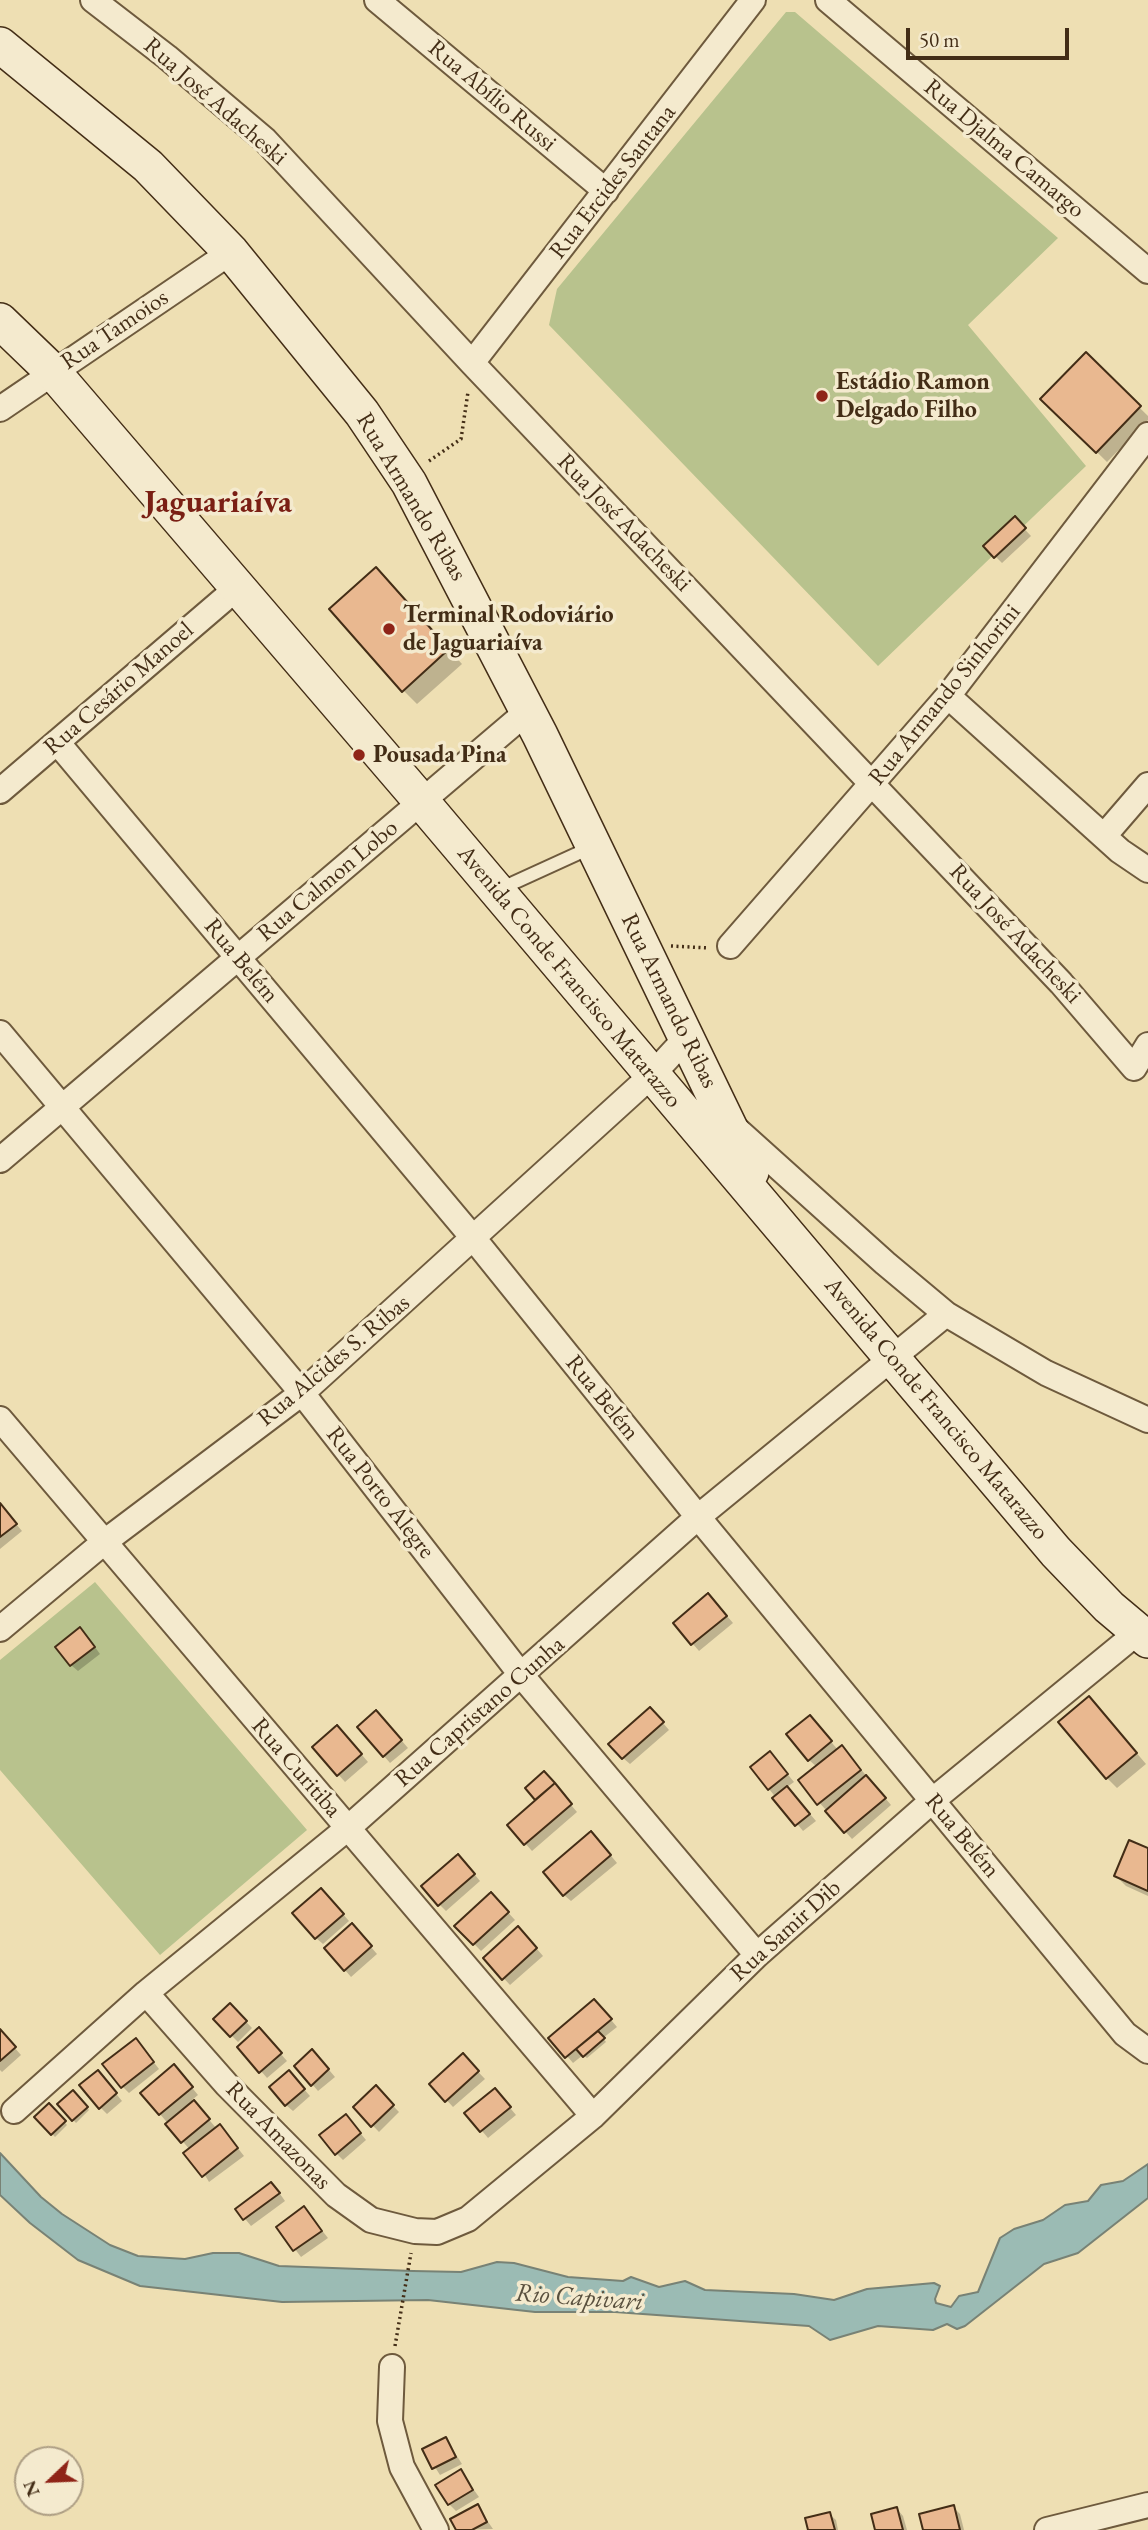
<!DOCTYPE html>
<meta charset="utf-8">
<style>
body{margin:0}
#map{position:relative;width:1148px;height:2530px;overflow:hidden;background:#eedfb3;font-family:"EB Garamond",serif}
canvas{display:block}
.north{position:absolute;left:14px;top:2446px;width:70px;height:70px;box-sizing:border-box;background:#f4eace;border:2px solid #ad9e84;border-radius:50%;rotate:247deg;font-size:19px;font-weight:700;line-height:28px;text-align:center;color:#432d16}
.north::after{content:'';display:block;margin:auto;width:24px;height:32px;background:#8f2418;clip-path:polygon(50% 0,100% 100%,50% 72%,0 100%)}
.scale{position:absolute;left:906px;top:28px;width:163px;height:32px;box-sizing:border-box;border:4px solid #432d16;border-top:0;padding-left:9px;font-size:21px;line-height:24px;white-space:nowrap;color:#432d16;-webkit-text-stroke:5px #f4eace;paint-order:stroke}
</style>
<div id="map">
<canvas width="1148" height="2530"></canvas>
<div class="north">N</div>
<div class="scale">50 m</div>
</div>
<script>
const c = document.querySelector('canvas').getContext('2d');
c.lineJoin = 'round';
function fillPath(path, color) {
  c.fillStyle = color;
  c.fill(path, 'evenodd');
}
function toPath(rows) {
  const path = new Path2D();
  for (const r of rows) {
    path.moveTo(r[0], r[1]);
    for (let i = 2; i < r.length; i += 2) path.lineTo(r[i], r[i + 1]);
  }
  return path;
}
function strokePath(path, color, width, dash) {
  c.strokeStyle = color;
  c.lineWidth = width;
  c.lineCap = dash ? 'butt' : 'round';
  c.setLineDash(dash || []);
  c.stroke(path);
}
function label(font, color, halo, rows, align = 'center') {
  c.font = font + ' "EB Garamond",serif';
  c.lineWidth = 7;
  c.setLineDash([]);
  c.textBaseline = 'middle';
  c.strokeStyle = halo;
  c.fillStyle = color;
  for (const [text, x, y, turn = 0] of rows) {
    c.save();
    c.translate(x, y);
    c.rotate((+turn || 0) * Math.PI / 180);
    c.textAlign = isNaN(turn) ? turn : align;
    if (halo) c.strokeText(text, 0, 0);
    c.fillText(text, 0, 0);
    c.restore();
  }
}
fillPath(toPath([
 [786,12,795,12,1058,238,968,325,1086,466,878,666,549,325,557,289],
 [95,1582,307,1830,160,1955,0,1770,0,1660]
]), '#b8c28d');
const water = toPath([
 [0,2153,41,2197,62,2214,110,2245,138,2256,185,2259,213,2253,239,2253,279,2266,413,2271,461,2272,497,2262,514,2263,568,2277,623,2281,631,2277,659,2287,685,2281,705,2290,794,2294,834,2300,867,2289,934,2283,940,2286,935,2299,936,2303,951,2307,959,2296,978,2292,1000,2238,1014,2229,1043,2220,1065,2205,1088,2201,1101,2185,1123,2181,1148,2164,1148,2198,1078,2253,1044,2264,965,2326,957,2329,947,2324,933,2330,878,2326,830,2340,809,2326,615,2312,535,2312,428,2300,282,2302,140,2286,78,2260,30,2223,0,2195,0,2153]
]);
fillPath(water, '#9bbbb4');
strokePath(water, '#788275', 2);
fillPath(toPath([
 [1086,355,1148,416,1148,420,1107,462,1043,399],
 [1015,519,1031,536,1002,563,985,546],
 [376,569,462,664,417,704,403,690],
 [0,1505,22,1531,0,1549],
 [715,1602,733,1623,699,1651,675,1623],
 [87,1636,100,1654,78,1671,71,1665],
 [1099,1709,1146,1764,1117,1788,1107,1778],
 [657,1716,669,1730,630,1764,623,1758],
 [383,1719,408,1748,390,1763,384,1756],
 [816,1724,838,1750,848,1754,891,1805,852,1839,800,1781,817,1767,809,1760],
 [344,1734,368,1762,345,1782,314,1747],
 [776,1760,794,1782,787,1787,816,1821,803,1831,752,1768],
 [544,1773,577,1812,532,1851,509,1825,538,1801,527,1788],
 [598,1840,617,1863,571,1901,564,1895],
 [1148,1850,1148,1896,1126,1886,1116,1876],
 [465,1863,480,1881,446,1911,439,1904],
 [491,1894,515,1920,481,1951,457,1926],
 [328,1897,349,1921,323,1944,316,1938],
 [358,1932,377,1954,351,1977,345,1970],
 [525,1935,543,1956,510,1985,485,1958],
 [230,2005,252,2028,238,2042,215,2019],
 [601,2008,617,2027,603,2038,606,2042,587,2058,583,2055,573,2063,567,2056],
 [0,2031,21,2055,2,2072,0,2070],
 [265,2036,287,2061,267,2078,261,2071],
 [142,2047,159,2069,129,2093,122,2086],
 [463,2056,485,2079,453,2107,432,2084],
 [319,2058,335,2077,318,2091,312,2084],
 [180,2073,198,2095,192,2100,217,2129,226,2133,244,2156,209,2182,190,2150,160,2114],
 [104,2079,122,2101,107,2114,100,2107],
 [295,2079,310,2096,293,2111,286,2105],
 [376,2088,399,2112,379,2132,355,2107],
 [73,2092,89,2110,76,2123,59,2104],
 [501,2097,516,2115,488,2138,467,2113],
 [49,2105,67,2125,55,2137,37,2117],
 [352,2123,366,2140,343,2160,336,2153],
 [278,2191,285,2201,251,2226,237,2209],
 [304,2208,328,2238,301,2257,278,2227],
 [446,2439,462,2464,440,2475,424,2450],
 [461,2472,479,2497,456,2511,449,2504],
 [477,2506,493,2529,458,2530],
 [953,2507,960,2514,964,2530,925,2530],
 [897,2509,903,2516,907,2530,877,2530],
 [829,2514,836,2520,838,2530,810,2530]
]), '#0003');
const building = toPath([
 [1086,352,1141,406,1096,453,1040,399,1086,352],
 [1015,516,1026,528,994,558,983,546,1015,516],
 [376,567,449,649,402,692,329,609,376,567],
 [0,1503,17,1524,0,1537,0,1503],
 [708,1593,727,1616,691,1645,673,1623,708,1593],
 [80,1627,95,1647,70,1666,55,1647,80,1627],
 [1089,1696,1137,1753,1106,1779,1058,1722,1089,1696],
 [650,1707,664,1722,622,1759,608,1744,650,1707],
 [376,1710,402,1740,383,1757,357,1727,376,1710],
 [810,1715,832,1741,808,1761,786,1734,810,1715],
 [337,1725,362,1754,337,1776,312,1747,337,1725],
 [842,1745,861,1770,817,1805,798,1780,842,1745],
 [770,1751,788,1774,768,1790,750,1767,770,1751],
 [544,1771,555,1783,535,1800,525,1788,544,1771],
 [866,1775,886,1798,844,1833,825,1811,866,1775],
 [555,1783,572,1804,524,1845,507,1825,555,1783],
 [787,1786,810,1814,795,1826,772,1798,787,1786],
 [591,1831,611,1855,563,1896,543,1872,591,1831],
 [1129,1840,1148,1848,1148,1891,1114,1876,1129,1840],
 [458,1854,475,1874,438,1906,421,1886,458,1854],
 [321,1888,344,1914,315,1939,292,1913,321,1888],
 [491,1892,509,1912,473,1945,454,1926,491,1892],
 [352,1923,372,1946,344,1971,324,1948,352,1923],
 [518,1926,537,1948,502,1980,483,1958,518,1926],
 [594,1999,612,2019,565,2058,548,2038,594,1999],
 [230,2003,247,2021,230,2037,213,2019,230,2003],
 [259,2027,282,2053,259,2073,237,2047,259,2027],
 [0,2029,16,2047,0,2061,0,2029],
 [598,2031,605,2038,583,2057,576,2049,598,2031],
 [136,2038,154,2062,121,2088,102,2064,136,2038],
 [312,2049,329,2069,311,2086,294,2066,312,2049],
 [463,2053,479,2071,445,2102,429,2084,463,2053],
 [174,2064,193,2087,159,2115,140,2093,174,2064],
 [98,2070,117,2093,99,2109,79,2085,98,2070],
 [289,2070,305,2089,285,2106,269,2087,289,2070],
 [376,2085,394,2105,371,2127,353,2107,376,2085],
 [495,2088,511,2107,480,2132,464,2113,495,2088],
 [73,2090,88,2107,72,2121,57,2104,73,2090],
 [194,2100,210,2119,181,2143,165,2124,194,2100],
 [49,2103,66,2121,51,2135,34,2117,49,2103],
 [346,2114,361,2133,335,2155,319,2135,346,2114],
 [220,2124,238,2148,202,2177,183,2153,220,2124],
 [271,2182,280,2193,243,2220,235,2209,271,2182],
 [304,2206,322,2231,293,2251,276,2227,304,2206],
 [446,2437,456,2457,432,2469,422,2449,446,2437],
 [461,2469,473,2490,448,2505,435,2485,461,2469],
 [478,2504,487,2522,472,2530,456,2530,450,2519,478,2504],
 [954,2505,960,2530,923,2530,919,2514,954,2505],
 [897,2507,903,2530,875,2530,871,2514,897,2507],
 [830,2512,835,2530,808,2530,805,2518,830,2512]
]);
fillPath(building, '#e9b890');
strokePath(building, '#432d16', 2);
const lane = toPath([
 [500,889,592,847]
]);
const street = toPath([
 [93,0,167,57,265,140,472,363,1061,983,1134,1068,1148,1045],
 [377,0,606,191],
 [828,0,1148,271],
 [472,363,753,0],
 [0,409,231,252],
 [948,696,1120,851,1148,870],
 [57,742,474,1239,698,1517,1125,2034,1148,2051],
 [0,791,237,588],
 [1104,836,1148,785],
 [730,946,948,696,1148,435],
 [0,1033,302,1393,522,1676,757,1955],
 [735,1128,885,1263,946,1314,1046,1373,1148,1420],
 [0,1160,528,711],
 [0,1419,593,2116],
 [0,1629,103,1543,302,1393,652,1075,687,1037],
 [146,1993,227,2085,336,2195,371,2220,415,2231,437,2232,468,2219,593,2116,757,1955,933,1800,1138,1632],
 [14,2111,146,1993,348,1828,698,1517,946,1314],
 [392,2367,390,2421,402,2467,436,2530],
 [1047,2530,1148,2505]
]);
const secondary = toPath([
 [0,45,148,166,231,252,362,413,409,483,540,735,751,1172],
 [0,321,53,372,421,801,1056,1552,1109,1607,1148,1640]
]);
strokePath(lane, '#6e5a3d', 16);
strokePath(street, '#6e5a3d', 28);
strokePath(secondary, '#432d16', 38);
strokePath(toPath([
 [429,461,461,439,468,392],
 [671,946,709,948],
 [395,2346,411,2253]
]), '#432d16', 3.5, [2, 3.5]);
strokePath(lane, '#f4eace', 12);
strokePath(street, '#f4eace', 24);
strokePath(secondary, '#f4eace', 35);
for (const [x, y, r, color] of [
 [822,396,7,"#8f2418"],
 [389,629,7,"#8f2418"],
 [359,755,7,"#8f2418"]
]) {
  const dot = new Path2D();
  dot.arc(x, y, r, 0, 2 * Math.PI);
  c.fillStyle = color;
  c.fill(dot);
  strokePath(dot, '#f4eace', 2.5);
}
label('24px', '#432d16', '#f4eace', [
 ["Rua Abílio Russi",492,96,40],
 ["Rua José Adacheski",215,102,41],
 ["Rua Djalma Camargo",1004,149,40],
 ["Rua Ercides Santana",613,182,-52],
 ["Rua Tamoios",115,330,-34],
 ["Rua Armando Ribas",411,497,59],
 ["Rua José Adacheski",624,523,46],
 ["Rua Cesário Manoel",119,689,-41],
 ["Rua Armando Sinhorini",945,695,-51],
 ["Rua Calmon Lobo",328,881,-40],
 ["Rua José Adacheski",1015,934,47],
 ["Rua Belém",241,961,50],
 ["Avenida Conde Francisco Matarazzo",569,977,50],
 ["Rua Armando Ribas",669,1001,64],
 ["Rua Alcides S. Ribas",334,1361,-40],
 ["Rua Belém",602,1398,51],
 ["Avenida Conde Francisco Matarazzo",936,1409,50],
 ["Rua Porto Alegre",380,1493,52],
 ["Rua Capristano Cunha",480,1712,-41],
 ["Rua Curitiba",296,1768,49],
 ["Rua Belém",962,1836,50],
 ["Rua Samir Dib",786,1931,-42],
 ["Rua Amazonas",278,2136,46]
]);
label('bold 24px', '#432d16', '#f4eace', [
 ["Estádio Ramon",836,382],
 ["Delgado Filho",836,410],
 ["Terminal Rodoviário",403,615],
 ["de Jaguariaíva",403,643],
 ["Pousada Pina",373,755]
], 'left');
label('italic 26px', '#59503e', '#f4eace', [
 ["Rio Capivari",579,2298,4]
]);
label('bold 32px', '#7a1f14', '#f4eace', [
 ["Jaguariaíva",218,503]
]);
</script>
